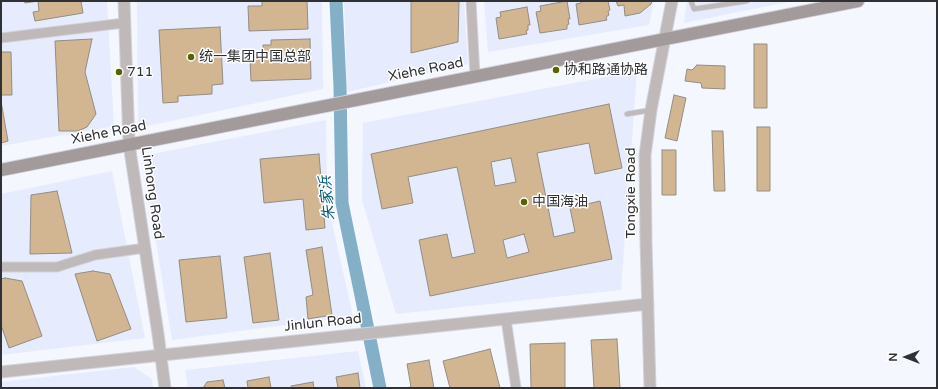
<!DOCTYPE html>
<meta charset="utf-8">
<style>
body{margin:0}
#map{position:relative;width:938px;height:389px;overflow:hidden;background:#f5f7fe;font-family:"Varela Round",sans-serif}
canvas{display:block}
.frame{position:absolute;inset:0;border:2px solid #303135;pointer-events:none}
.north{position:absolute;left:886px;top:337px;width:40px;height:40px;-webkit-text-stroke:3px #fff;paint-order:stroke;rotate:270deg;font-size:11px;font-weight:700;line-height:16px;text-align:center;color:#303135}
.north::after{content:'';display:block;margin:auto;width:14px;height:18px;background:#303135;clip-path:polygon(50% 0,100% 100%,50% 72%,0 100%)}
</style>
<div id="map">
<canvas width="938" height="389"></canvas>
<div class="frame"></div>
<div class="north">N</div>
</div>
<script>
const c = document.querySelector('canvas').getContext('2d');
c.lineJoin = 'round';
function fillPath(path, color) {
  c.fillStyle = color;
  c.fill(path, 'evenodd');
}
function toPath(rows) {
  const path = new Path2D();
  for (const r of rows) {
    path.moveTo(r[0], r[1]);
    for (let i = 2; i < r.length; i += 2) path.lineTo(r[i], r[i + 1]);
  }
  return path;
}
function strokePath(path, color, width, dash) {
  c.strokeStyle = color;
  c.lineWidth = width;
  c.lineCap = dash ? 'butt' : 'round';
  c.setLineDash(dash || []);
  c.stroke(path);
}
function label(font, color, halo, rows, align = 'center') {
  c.font = font + ' "Varela Round","Noto Sans SC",sans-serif';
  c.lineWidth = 3;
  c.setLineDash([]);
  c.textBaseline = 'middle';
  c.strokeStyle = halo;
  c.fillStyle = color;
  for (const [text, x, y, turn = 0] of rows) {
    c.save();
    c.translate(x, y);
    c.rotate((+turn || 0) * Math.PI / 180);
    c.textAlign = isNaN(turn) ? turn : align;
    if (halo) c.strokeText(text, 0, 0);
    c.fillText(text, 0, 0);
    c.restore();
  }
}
fillPath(toPath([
 [1,1,107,1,114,126,1,146],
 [137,1,322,1,323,89,138,128],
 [344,1,464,1,468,64,347,92],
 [484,1,654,1,649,25,488,52],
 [687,1,793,1,684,23],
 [637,71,621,290,396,314,362,200,363,123],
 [326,120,327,201,353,316,172,340,142,156],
 [112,171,145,338,1,355,1,194],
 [358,351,366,388,188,388,185,370],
 [134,367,152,379,153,388,1,388,1,382]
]), '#e6ebfd');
strokePath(toPath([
 [336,1,340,87,342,203,380,388]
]), '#83afc7', 13);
const building = toPath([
 [24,1,81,1,83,13,35,21,33,12,39,11,38,1,25,3,24,1],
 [262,1,307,1,308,29,249,31,248,6,262,6,262,1],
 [411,1,459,1,458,42,411,53,411,1],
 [567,1,570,19,568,19,569,24,567,25,567,29,540,33,536,12,541,11,540,6,567,1],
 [581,1,608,1,610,10,608,11,609,15,606,17,607,20,579,25,576,4,581,3,581,1],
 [616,1,652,1,651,4,640,13,625,16,624,5,618,6,616,1],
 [527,7,530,25,528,25,528,30,526,31,527,34,499,39,496,18,501,17,500,12,527,7],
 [220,27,223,84,212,85,212,94,178,96,178,102,163,103,159,30,220,27],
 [92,39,85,72,96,114,87,127,78,131,59,131,55,41,92,39],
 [310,39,311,79,251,81,250,59,263,58,263,45,271,45,271,40,310,39],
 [754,44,767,44,767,108,754,108,754,44],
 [1,52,11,52,12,95,1,95,1,52],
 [697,65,725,66,725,89,702,88,701,83,685,81,687,69,692,70,697,65],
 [674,95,686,98,677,141,665,138,674,95],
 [1,101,8,141,1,143,1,101],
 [609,104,622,168,595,174,589,143,537,153,554,237,575,232,570,208,600,201,612,259,430,296,419,240,447,234,452,258,475,253,457,167,408,177,413,203,382,209,371,154,609,104],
 [511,158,516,182,495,186,491,162,511,158],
 [524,234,529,252,507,258,503,240,524,234],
 [757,127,770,127,770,191,757,191,757,127],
 [712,131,723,131,725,191,714,191,712,131],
 [662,150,676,150,676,195,662,195,662,150],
 [319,154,325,228,306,230,303,199,264,203,260,159,319,154],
 [57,191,72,253,30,254,31,195,57,191],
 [322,247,332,315,308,319,306,297,313,295,306,250,322,247],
 [270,253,279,320,253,323,244,257,270,253],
 [220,256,227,318,186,322,179,260,220,256],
 [93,271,110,274,131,329,97,341,75,274,93,271],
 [5,278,22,281,42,336,9,348,1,325,1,279,5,278],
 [617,339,620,388,594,388,591,340,617,339],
 [565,343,565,388,531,388,530,344,565,343],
 [490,349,500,388,450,388,443,361,490,349],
 [429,360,434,388,404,388,411,387,407,364,429,360],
 [358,373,360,388,338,388,336,377,358,373],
 [269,377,271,388,248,388,247,381,269,377],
 [223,380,225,388,203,388,207,382,223,380],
 [313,382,314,388,292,388,291,386,313,382]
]);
fillPath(building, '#d1b691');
strokePath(building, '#938d85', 1);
const service = toPath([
 [691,1,694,9,747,1],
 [627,114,651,110]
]);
const minor = toPath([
 [471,1,475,76],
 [1,38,124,23],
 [1,267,57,267,95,255,145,248],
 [506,319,516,388]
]);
const tertiary = toPath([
 [124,1,129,144,158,334,165,388],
 [1,372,648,304],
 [650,388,646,242,645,155,651,110,672,1]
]);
const secondary = toPath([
 [1,170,858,1]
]);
strokePath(service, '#d2d3da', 6);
strokePath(minor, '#d2d3da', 11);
strokePath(tertiary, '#d2d3da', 13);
strokePath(secondary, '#d2d3da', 14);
strokePath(service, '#bfb9ba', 4.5);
strokePath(minor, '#bfb9ba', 9);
strokePath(tertiary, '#bfb9ba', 11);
strokePath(secondary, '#a39a9c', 12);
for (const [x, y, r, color] of [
 [191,57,4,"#596301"],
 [556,70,4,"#596301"],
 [119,72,4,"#596301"],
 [524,202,4,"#596301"]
]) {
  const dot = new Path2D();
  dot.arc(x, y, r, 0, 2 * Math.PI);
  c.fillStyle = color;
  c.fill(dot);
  strokePath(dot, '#fff', 1.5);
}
label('14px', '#303135', '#fff', [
 ["统一集团中国总部",199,57],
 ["协和路通协路",564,70],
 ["711",127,72],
 ["中国海油",532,202]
], 'left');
label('14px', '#303135', '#fff', [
 ["Xiehe Road",426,70,-11],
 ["Xiehe Road",109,133,-11],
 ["Linhong Road",152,193,82],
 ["Tongxie Road",631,193,-90],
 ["Jinlun Road",323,323,-6]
]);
label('italic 15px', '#045a7b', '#fff', [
 ["朱家浜",328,198,-96]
]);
</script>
